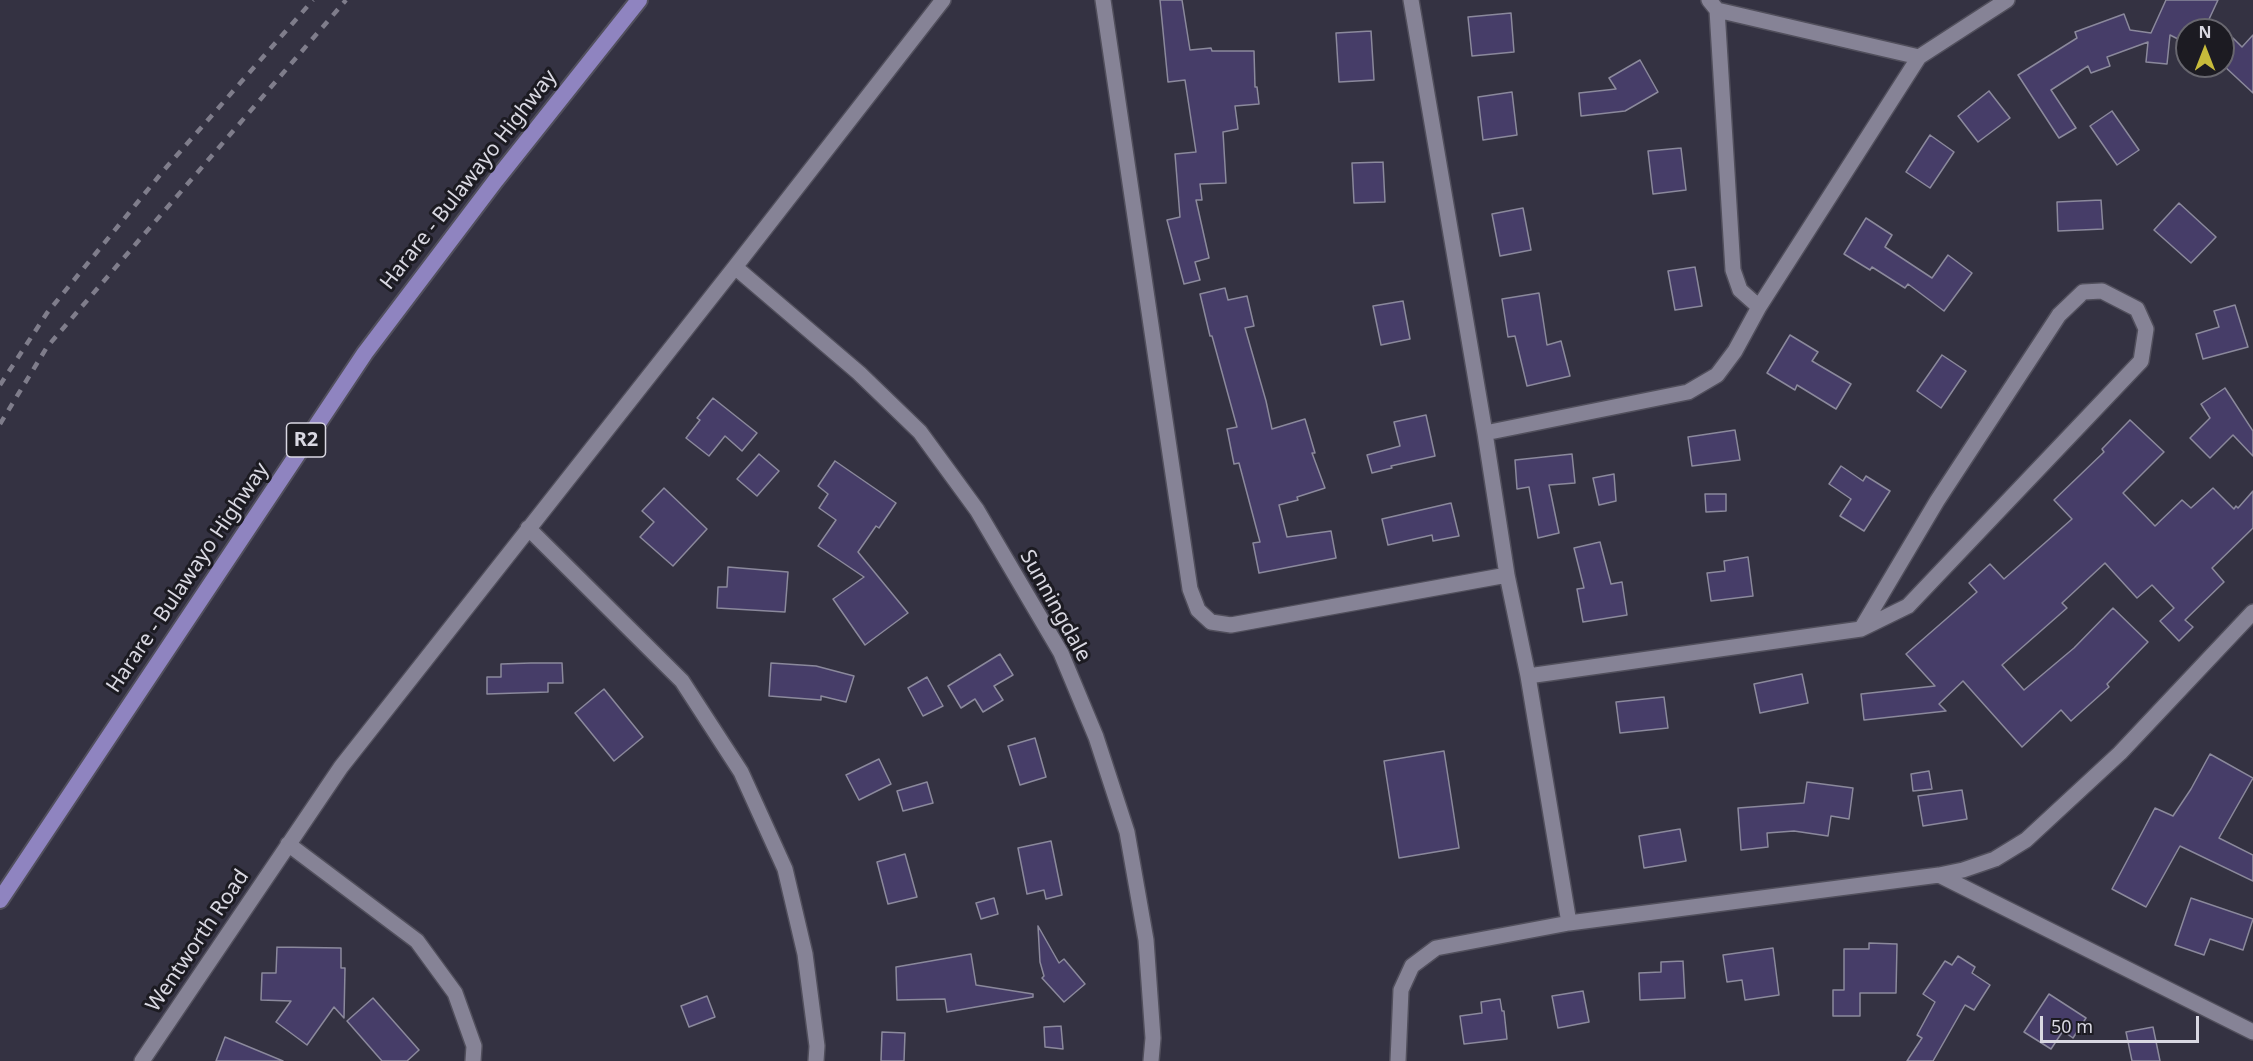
<!DOCTYPE html>
<style>
body{margin:0}
#map{position:relative;width:2253px;height:1061px;overflow:hidden;background:#343242;font-family:"Noto Sans",sans-serif}
canvas{display:block}
.north{position:absolute;left:2175px;top:18px;width:60px;height:60px;box-sizing:border-box;background:#1c1b22;border:2px solid #68676f;border-radius:50%;rotate:0deg;font-size:16px;font-weight:700;line-height:24px;text-align:center;color:#d9d8e2}
.north::after{content:'';display:block;margin:auto;width:21px;height:27px;background:#c7bb3b;clip-path:polygon(50% 0,100% 100%,50% 72%,0 100%)}
.scale{position:absolute;left:2040px;top:1016px;width:159px;height:27px;box-sizing:border-box;border:3px solid #d9d8e2;border-top:0;padding-left:8px;font-size:18px;line-height:21px;white-space:nowrap;color:#d9d8e2;-webkit-text-stroke:4px #1c1b22;paint-order:stroke}
</style>
<div id="map">
<canvas width="2253" height="1061"></canvas>
<div class="north">N</div>
<div class="scale">50 m</div>
</div>
<script>
const c = document.querySelector('canvas').getContext('2d');
c.lineJoin = 'round';
function fillPath(path, color) {
  c.fillStyle = color;
  c.fill(path, 'evenodd');
}
function toPath(rows) {
  const path = new Path2D();
  for (const r of rows) {
    path.moveTo(r[0], r[1]);
    for (let i = 2; i < r.length; i += 2) path.lineTo(r[i], r[i + 1]);
  }
  return path;
}
function strokePath(path, color, width, dash) {
  c.strokeStyle = color;
  c.lineWidth = width;
  c.lineCap = dash ? 'butt' : 'round';
  c.setLineDash(dash || []);
  c.stroke(path);
}
function label(font, color, halo, rows, align = 'center') {
  c.font = font + ' "Noto Sans",sans-serif';
  c.lineWidth = 6;
  c.setLineDash([]);
  c.textBaseline = 'middle';
  c.strokeStyle = halo;
  c.fillStyle = color;
  for (const [text, x, y, turn = 0] of rows) {
    c.save();
    c.translate(x, y);
    c.rotate((+turn || 0) * Math.PI / 180);
    c.textAlign = isNaN(turn) ? turn : align;
    if (halo) c.strokeText(text, 0, 0);
    c.fillText(text, 0, 0);
    c.restore();
  }
}
const building = toPath([
 [1160,0,1182,0,1190,50,1211,48,1212,51,1254,51,1255,87,1257,87,1259,104,1235,106,1238,129,1223,132,1226,183,1200,184,1202,200,1196,200,1209,258,1195,262,1200,280,1184,284,1167,220,1180,217,1175,154,1196,152,1185,80,1168,82,1160,0],
 [2166,0,2218,0,2204,30,2187,30,2184,42,2170,35,2167,64,2146,62,2148,42,2107,57,2110,66,2091,73,2088,66,2051,90,2076,128,2059,138,2018,75,2077,38,2075,32,2124,14,2130,30,2151,33,2166,0],
 [1511,13,1514,52,1472,56,1468,17,1511,13],
 [1371,31,1374,80,1339,82,1336,33,1371,31],
 [2253,35,2253,93,2223,65,2223,48,2233,38,2242,47,2253,35],
 [1640,60,1658,92,1625,111,1581,116,1579,93,1616,89,1609,78,1640,60],
 [1989,91,2010,118,1978,142,1958,116,1989,91],
 [1512,92,1517,135,1483,140,1478,97,1512,92],
 [2112,111,2139,150,2117,165,2090,126,2112,111],
 [1930,135,1954,152,1930,188,1906,172,1930,135],
 [1681,148,1686,190,1653,194,1648,151,1681,148],
 [1383,162,1385,202,1354,203,1352,163,1383,162],
 [2101,200,2103,229,2058,231,2057,202,2101,200],
 [2179,203,2216,237,2191,263,2154,230,2179,203],
 [1523,208,1531,250,1500,256,1492,214,1523,208],
 [1866,218,1892,235,1885,247,1932,278,1948,255,1972,273,1944,311,1908,284,1905,288,1872,267,1870,270,1844,254,1866,218],
 [1695,267,1702,306,1675,310,1668,271,1695,267],
 [1225,288,1228,300,1247,296,1254,326,1245,328,1266,401,1272,429,1305,419,1315,453,1312,453,1325,488,1297,497,1298,500,1279,505,1287,537,1331,531,1336,558,1259,573,1253,543,1260,542,1239,463,1234,464,1227,429,1237,427,1212,336,1210,336,1200,294,1225,288],
 [1539,293,1547,345,1561,341,1570,376,1527,386,1515,336,1508,337,1502,299,1539,293],
 [1403,301,1410,339,1381,345,1373,306,1403,301],
 [2235,305,2248,347,2203,359,2196,334,2219,327,2214,311,2235,305],
 [1790,335,1818,352,1812,361,1851,384,1836,409,1797,385,1795,390,1767,373,1790,335],
 [1942,355,1966,371,1941,408,1917,391,1942,355],
 [2225,388,2253,431,2253,456,2233,435,2210,458,2190,438,2210,418,2201,404,2225,388],
 [713,398,757,433,742,451,725,436,709,456,686,438,700,420,697,418,713,398],
 [1426,415,1435,456,1391,466,1392,468,1372,473,1367,455,1400,446,1394,422,1426,415],
 [2130,420,2164,452,2123,493,2155,526,2182,500,2191,508,2213,488,2234,509,2236,506,2238,508,2253,491,2253,528,2212,568,2224,582,2185,620,2193,627,2179,641,2160,621,2174,608,2152,585,2137,598,2105,563,2062,603,2067,608,2002,665,2024,690,2074,648,2113,608,2148,642,2107,684,2109,687,2071,721,2061,710,2022,747,1963,681,1939,704,1946,711,1864,720,1861,694,1935,686,1906,654,1977,592,1969,583,1990,564,2004,579,2072,519,2054,500,2104,452,2102,449,2130,420],
 [1735,430,1740,460,1692,466,1688,437,1735,430],
 [759,454,779,471,757,496,737,479,759,454],
 [1572,454,1575,483,1549,485,1559,533,1538,538,1529,487,1517,489,1515,460,1572,454],
 [835,461,896,503,879,528,876,526,858,552,908,613,865,645,833,599,864,577,818,546,836,520,819,508,828,494,818,486,835,461],
 [1841,466,1863,481,1866,476,1890,491,1864,531,1840,516,1851,499,1829,484,1841,466],
 [1614,474,1616,501,1599,505,1593,478,1614,474],
 [664,488,707,529,673,566,640,537,654,522,642,511,664,488],
 [1705,494,1726,494,1726,511,1706,512,1705,494],
 [1451,503,1459,536,1433,541,1432,535,1388,545,1382,519,1451,503],
 [1600,542,1611,584,1622,582,1627,615,1583,622,1577,589,1584,588,1574,548,1600,542],
 [1748,557,1753,596,1711,601,1707,573,1725,571,1724,561,1748,557],
 [728,567,788,572,785,612,717,608,718,587,727,587,728,567],
 [1000,654,1013,675,994,686,1003,700,983,712,975,699,961,708,948,686,1000,654],
 [531,663,562,663,563,683,548,683,548,692,487,694,487,677,501,677,501,664,531,663],
 [771,663,816,666,854,676,846,702,821,696,821,700,769,696,771,663],
 [1802,674,1808,703,1760,713,1754,684,1802,674],
 [927,677,943,706,923,716,908,688,927,677],
 [604,689,643,737,614,761,575,713,604,689],
 [1664,697,1668,728,1620,733,1616,702,1664,697],
 [1035,738,1046,777,1020,785,1008,746,1035,738],
 [1444,751,1459,848,1399,858,1384,761,1444,751],
 [2210,754,2253,778,2219,838,2253,855,2253,881,2180,846,2146,907,2112,889,2155,808,2173,816,2191,789,2210,754],
 [879,759,891,784,859,800,846,775,879,759],
 [1929,771,1932,789,1913,791,1911,774,1929,771],
 [927,782,933,803,903,811,897,791,927,782],
 [1807,782,1853,788,1849,819,1831,816,1828,836,1794,831,1767,833,1768,847,1741,850,1738,808,1804,803,1807,782],
 [1962,790,1967,819,1923,826,1918,796,1962,790],
 [1680,829,1686,861,1644,868,1639,836,1680,829],
 [1051,841,1062,895,1046,899,1044,890,1027,894,1018,848,1051,841],
 [905,854,917,897,888,904,877,862,905,854],
 [994,898,998,914,981,919,976,903,994,898],
 [2191,898,2253,919,2243,950,2210,939,2204,955,2175,945,2191,898],
 [1038,926,1059,963,1064,959,1085,984,1064,1002,1042,978,1044,976,1040,962,1038,926],
 [1869,943,1897,944,1896,993,1860,993,1860,1016,1833,1016,1833,990,1844,990,1844,949,1869,949,1869,943],
 [277,947,341,948,341,968,345,968,344,1018,334,1007,307,1045,276,1022,291,1001,261,1000,262,973,276,973,277,947],
 [1773,948,1779,995,1745,1000,1742,980,1727,982,1723,955,1773,948],
 [971,954,976,985,1033,994,1033,997,947,1012,945,999,897,1000,896,967,971,954],
 [1958,956,1975,967,1972,973,1990,985,1974,1010,1965,1005,1933,1061,1907,1061,1922,1038,1917,1035,1935,1002,1923,994,1945,961,1952,965,1958,956],
 [1683,961,1685,998,1640,1000,1639,973,1661,972,1661,962,1683,961],
 [1583,991,1589,1022,1558,1028,1552,996,1583,991],
 [2049,994,2086,1018,2073,1038,2063,1031,2051,1049,2024,1032,2049,994],
 [707,996,715,1017,689,1027,681,1006,707,996],
 [373,998,419,1050,407,1061,382,1061,347,1021,373,998],
 [1500,999,1502,1011,1504,1011,1507,1039,1464,1044,1460,1016,1482,1013,1481,1002,1500,999],
 [1061,1026,1063,1049,1045,1047,1044,1027,1061,1026],
 [2153,1027,2160,1061,2132,1061,2126,1032,2153,1027],
 [882,1032,905,1033,904,1061,881,1061,882,1032],
 [225,1037,283,1061,216,1061,225,1037]
]);
fillPath(building, '#463d68');
strokePath(building, '#8b899c', 1.5);
const minor = toPath([
 [1103,0,1190,589,1198,610,1211,622,1231,625,1507,575,1485,433,1411,0],
 [1717,10,1919,57,1759,307],
 [1919,57,2007,0],
 [735,267,859,373,920,432,977,510,1061,653,1096,737,1127,832,1146,940,1153,1038,1151,1061],
 [1485,433,1688,392,1717,375,1735,351,1759,307,1740,290,1733,270,1717,10,1709,0],
 [528,528,682,681,741,772,785,869,805,954,817,1046,816,1061],
 [1507,575,1528,676,1569,923,1939,875,1963,870,1995,859,2026,840,2120,753,2253,612],
 [1528,676,1861,629,1908,606,2141,361,2146,329,2137,309,2102,291,2083,292,2059,315,1937,501,1861,629],
 [288,844,417,941,455,993,474,1046,473,1061],
 [1939,875,2253,1032],
 [142,1061,341,767,735,267,943,0],
 [1398,1061,1401,990,1412,966,1436,948,1569,923]
]);
const trunk = toPath([
 [0,900,365,353,496,180,639,0]
]);
strokePath(minor, '#514f5c', 18);
strokePath(trunk, '#514f5c', 20);
strokePath(minor, '#868396', 15);
strokePath(trunk, '#8f84c0', 16);
strokePath(toPath([
 [0,385,47,313,164,170,313,0],
 [0,424,47,347,346,0]
]), '#7f7d8b', 4.5, [8, 8]);
for (const [x, y, w] of [
 [306,440,39]
]) {
  const box = new Path2D();
  box.roundRect(x - w / 2, y - 17, w, 34, 4.5);
  c.fillStyle = '#1c1b22';
  c.fill(box);
  strokePath(box, '#d9d8e2', 1.5);
}
label('bold 20px', '#d9d8e2', null, [
 ["R2",306,440]
]);
label('21px', '#d9d8e2', '#1c1b22', [
 ["Harare - Bulawayo Highway",469,180,-52],
 ["Harare - Bulawayo Highway",188,578,-56],
 ["Sunningdale",1055,606,61],
 ["Wentworth Road",198,941,-56]
]);
</script>
